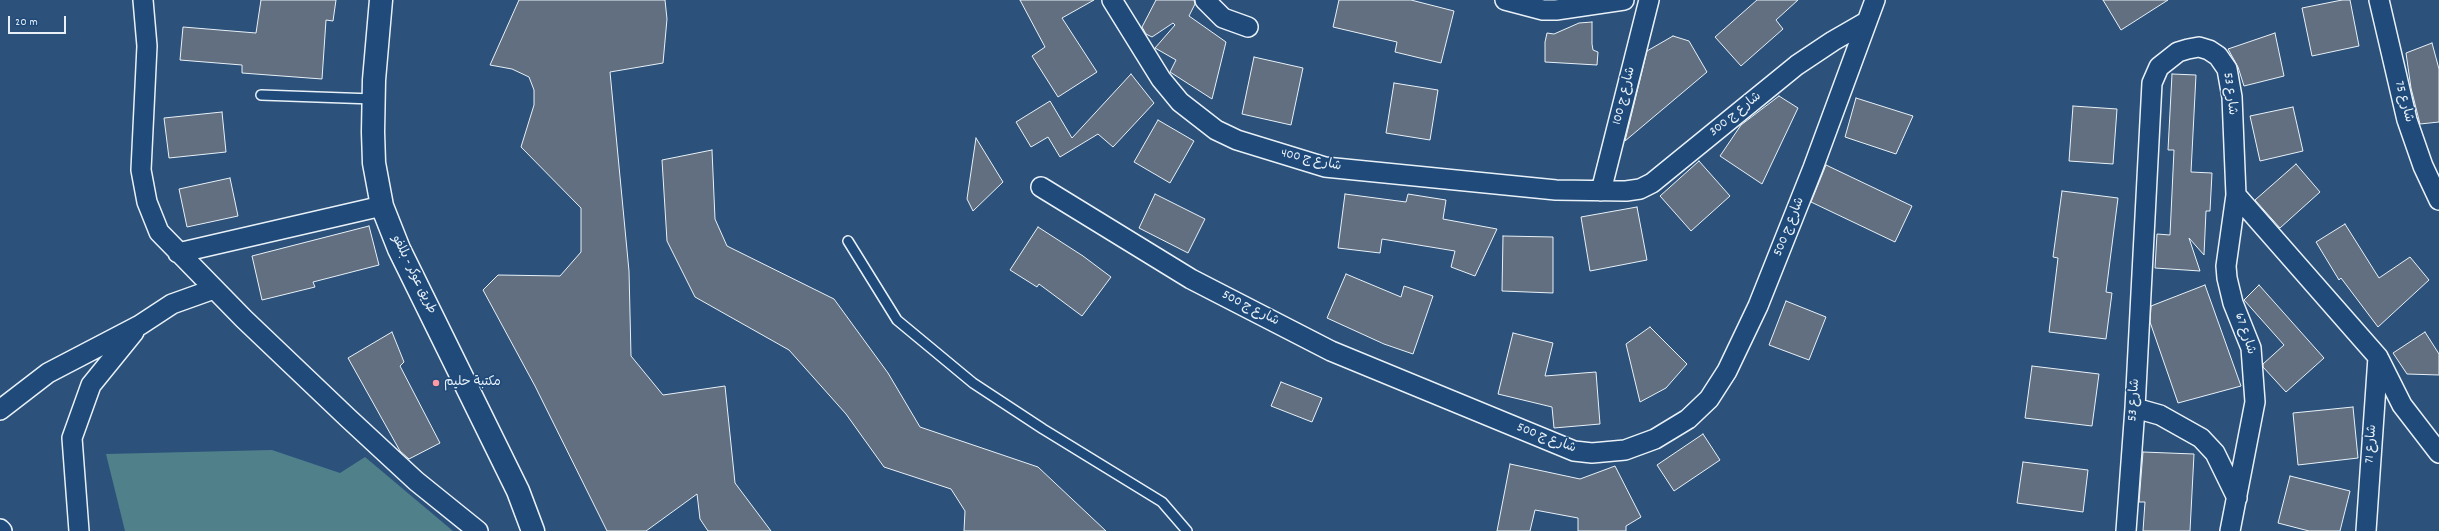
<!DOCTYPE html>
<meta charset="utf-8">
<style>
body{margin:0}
#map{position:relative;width:2439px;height:531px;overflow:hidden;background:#2c517b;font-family:Dekko,sans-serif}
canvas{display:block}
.scale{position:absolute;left:8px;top:16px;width:58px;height:18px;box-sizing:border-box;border:2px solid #e8f1f8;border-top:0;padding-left:5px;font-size:12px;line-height:14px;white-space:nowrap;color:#e8f1f8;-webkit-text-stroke:3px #1f4a7a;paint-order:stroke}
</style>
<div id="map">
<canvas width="2439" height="531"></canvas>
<div class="scale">20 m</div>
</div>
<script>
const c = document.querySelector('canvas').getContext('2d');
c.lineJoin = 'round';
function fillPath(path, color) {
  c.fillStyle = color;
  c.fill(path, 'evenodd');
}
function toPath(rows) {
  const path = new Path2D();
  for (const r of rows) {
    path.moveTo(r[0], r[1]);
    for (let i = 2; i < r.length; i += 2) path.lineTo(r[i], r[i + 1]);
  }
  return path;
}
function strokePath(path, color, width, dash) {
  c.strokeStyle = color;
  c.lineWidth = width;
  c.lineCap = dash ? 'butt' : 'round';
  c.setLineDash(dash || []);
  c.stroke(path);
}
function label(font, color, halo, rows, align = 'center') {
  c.font = font + ' Dekko,"Playpen Sans Arabic",sans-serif';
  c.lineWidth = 3.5;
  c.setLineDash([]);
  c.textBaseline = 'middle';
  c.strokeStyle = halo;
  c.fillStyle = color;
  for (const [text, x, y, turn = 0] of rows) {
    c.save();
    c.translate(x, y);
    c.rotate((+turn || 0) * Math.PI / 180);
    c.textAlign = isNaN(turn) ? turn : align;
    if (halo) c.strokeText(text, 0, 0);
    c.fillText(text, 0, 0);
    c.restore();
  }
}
fillPath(toPath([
 [272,450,340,473,365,457,453,531,125,531,106,454]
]), '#50818b');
const building = toPath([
 [261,0,336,0,333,21,326,20,322,79,242,73,242,65,180,60,183,27,256,33,261,0],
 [519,0,665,0,667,19,663,63,610,72,629,271,631,356,663,395,725,386,735,483,771,531,708,531,700,519,697,494,646,531,607,531,535,386,483,290,498,275,560,276,581,252,581,208,521,147,534,105,534,90,529,77,512,69,490,65,519,0],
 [1020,0,1094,0,1062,18,1097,72,1058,97,1032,56,1045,47,1020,0],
 [1156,0,1194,0,1195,4,1189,16,1226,42,1212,99,1170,72,1176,60,1155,48,1175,25,1173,23,1152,37,1146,34,1142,27,1156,0],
 [1339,0,1411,0,1454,11,1441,63,1395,52,1397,42,1333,27,1339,0],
 [1757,0,1798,0,1776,20,1783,29,1741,66,1715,37,1757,0],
 [2103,0,2168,0,2121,30,2103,0],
 [2342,0,2350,0,2359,46,2312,56,2302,8,2342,0],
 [1592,22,1592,44,1593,50,1598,52,1597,65,1545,62,1545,42,1547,33,1554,34,1579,23,1592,22],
 [2275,33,2284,76,2244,86,2238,67,2228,49,2275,33],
 [1673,36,1689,41,1707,72,1625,141,1647,51,1673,36],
 [2432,43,2439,69,2439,122,2420,124,2411,88,2406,53,2432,43],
 [1254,57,1303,68,1291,125,1242,114,1254,57],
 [1131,74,1154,103,1113,147,1098,134,1060,157,1048,137,1031,147,1016,122,1050,101,1072,138,1131,74],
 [2172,74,2196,75,2191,172,2212,173,2210,211,2206,211,2204,255,2189,238,2200,271,2155,268,2157,234,2170,235,2174,150,2168,150,2172,74],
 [1394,83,1438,90,1430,140,1386,133,1394,83],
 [1779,96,1798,108,1762,184,1720,156,1741,125,1779,96],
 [1856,98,1913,116,1896,154,1845,137,1856,98],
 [2073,106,2117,109,2113,164,2069,161,2073,106],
 [2293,107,2303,151,2260,161,2250,116,2293,107],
 [222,112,226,152,169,158,164,118,222,112],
 [1158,120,1194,141,1170,183,1134,162,1158,120],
 [976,138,1003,182,973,211,967,199,976,138],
 [712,150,715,219,727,246,834,299,888,373,920,427,1038,467,1106,531,964,531,965,511,951,489,884,467,846,414,789,350,695,297,667,241,662,160,712,150],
 [1699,161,1730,196,1691,231,1660,196,1699,161],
 [2296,164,2320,192,2280,228,2255,200,2296,164],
 [1826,165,1912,206,1895,242,1811,202,1826,165],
 [230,178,238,216,187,227,179,189,230,178],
 [2062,191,2118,198,2106,292,2112,293,2106,339,2049,332,2058,258,2053,257,2062,191],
 [1155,194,1205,219,1188,253,1139,228,1155,194],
 [1345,194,1406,202,1408,194,1446,200,1443,219,1497,229,1475,276,1451,267,1455,251,1382,239,1380,253,1338,248,1345,194],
 [1637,207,1647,260,1590,271,1581,217,1637,207],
 [2345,224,2379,278,2410,257,2429,280,2378,327,2341,278,2339,280,2316,242,2345,224],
 [369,226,379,265,313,282,315,287,262,300,252,256,369,226],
 [1038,227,1083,256,1111,277,1082,316,1039,284,1037,287,1010,270,1038,227],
 [1503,236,1553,237,1553,293,1502,291,1503,236],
 [1346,274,1401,297,1404,286,1433,296,1413,354,1384,344,1327,318,1346,274],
 [2205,285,2241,386,2178,403,2150,322,2151,306,2205,285],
 [2259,285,2324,358,2286,392,2263,367,2263,364,2284,345,2244,300,2259,285],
 [1786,301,1826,317,1809,360,1769,345,1786,301],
 [1650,327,1687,364,1666,388,1640,402,1626,344,1650,327],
 [392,332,404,362,400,366,440,443,409,459,400,451,348,358,392,332],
 [2425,332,2439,354,2439,375,2407,374,2393,353,2425,332],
 [1513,333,1553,343,1545,376,1596,372,1600,424,1554,428,1552,407,1498,394,1513,333],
 [2032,366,2099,374,2092,426,2025,418,2032,366],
 [1281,382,1322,398,1312,422,1271,406,1281,382],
 [2353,407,2358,458,2298,465,2293,413,2353,407],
 [1703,434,1720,460,1674,491,1657,465,1703,434],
 [2143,452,2194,454,2190,531,2143,531,2145,502,2139,502,2143,452],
 [2023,462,2088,470,2083,512,2017,503,2023,462],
 [1510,464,1580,479,1615,466,1641,517,1626,526,1626,531,1578,531,1578,518,1535,510,1530,531,1497,531,1510,464],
 [2290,476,2350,491,2340,531,2309,531,2278,523,2290,476]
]);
fillPath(building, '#616f80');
strokePath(building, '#e8f1f8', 1);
const lane = toPath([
 [261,95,373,99],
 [848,241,897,320,973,383,1043,429,1162,502,1187,531]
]);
const street = toPath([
 [143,0,147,46,141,170,147,202,159,232,244,319,348,418,416,481,478,531],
 [1112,0,1161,79,1180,102,1216,130,1237,140,1325,167,1556,190,1626,191,1640,189,1652,183,1797,65,1833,41,1866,22],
 [1205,0,1223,18,1248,27],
 [1505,0,1543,10,1556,10,1624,0],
 [2379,0,2407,120,2423,166,2439,200],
 [1041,187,1191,279,1331,351,1574,451,1592,453,1625,450,1655,439,1688,419,1709,399,1727,371,1758,306,1813,168,1875,0],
 [1601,191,1649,0],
 [178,253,382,206],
 [2135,408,2160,415,2201,438,2215,453,2237,498],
 [0,410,48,373,140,325,172,304,214,289],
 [0,529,2,531],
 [79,531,72,438,91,385,134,332],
 [2126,531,2135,408,2152,83,2159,67,2178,52,2188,49,2199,47,2209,50,2218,56,2227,69,2232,97,2236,195,2378,357,2402,405,2439,453],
 [2230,531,2255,402,2251,348,2233,303,2227,278,2226,266,2236,195],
 [2366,531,2378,357]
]);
const secondary = toPath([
 [381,0,374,80,373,132,374,163,382,206,399,249,518,491,533,531]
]);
strokePath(lane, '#e8f1f8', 12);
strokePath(street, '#e8f1f8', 22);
strokePath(secondary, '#e8f1f8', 25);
strokePath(lane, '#1f4a7a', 9);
strokePath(street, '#1f4a7a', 19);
strokePath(secondary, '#1f4a7a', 22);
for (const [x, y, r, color] of [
 [436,383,4,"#ff9aa2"]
]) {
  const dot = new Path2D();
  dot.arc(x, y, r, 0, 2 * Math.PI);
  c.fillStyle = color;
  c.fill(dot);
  strokePath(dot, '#1f4a7a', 1.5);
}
label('13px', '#e8f1f8', '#1f4a7a', [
 ["شارع 53",2229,94,83],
 ["شارع ج 100",1625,96,-76],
 ["شارع 75",2403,102,75],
 ["شارع ج 300",1736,115,-39],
 ["شارع ج 400",1311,161,13],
 ["شارع ج 500",1790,227,-68],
 ["طريق عوكر - بللفو",413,275,64],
 ["شارع ج 500",1250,309,27],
 ["شارع 67",2244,334,72],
 ["شارع 53",2135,400,-86],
 ["شارع ج 500",1546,439,21],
 ["شارع 71",2372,444,-86]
]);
label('13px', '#e8f1f8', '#1f4a7a', [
 ["مكتبة حليم",444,383]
], 'left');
</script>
